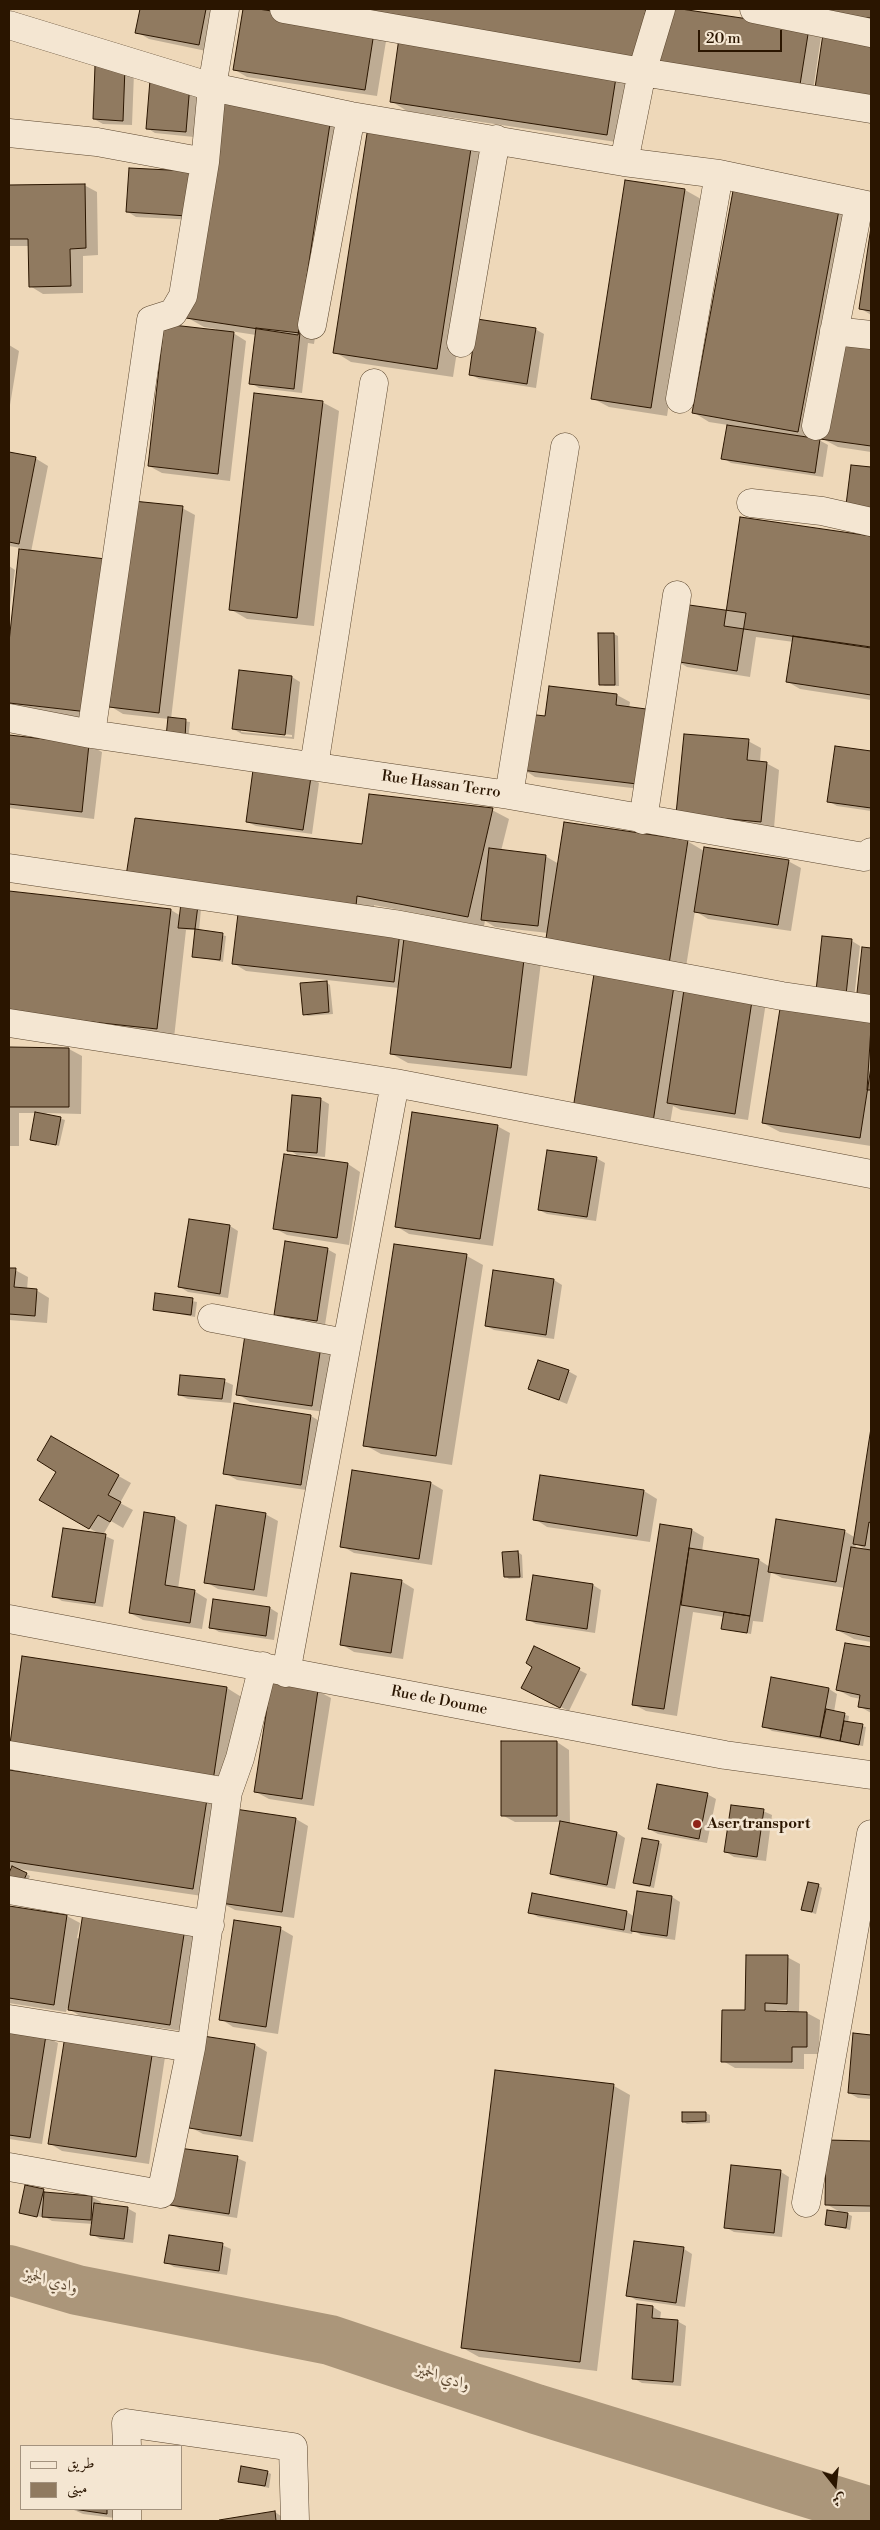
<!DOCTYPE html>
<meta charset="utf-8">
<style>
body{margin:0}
#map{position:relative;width:880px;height:2530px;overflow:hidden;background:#eed8b9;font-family:"Libre Bodoni",Amiri,serif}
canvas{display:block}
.frame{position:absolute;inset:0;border:10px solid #2a1500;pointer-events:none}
.legend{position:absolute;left:20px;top:2445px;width:162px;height:65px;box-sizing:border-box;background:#f4e6d2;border:1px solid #a3927e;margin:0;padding:6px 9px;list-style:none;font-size:15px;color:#2a1500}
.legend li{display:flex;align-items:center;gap:10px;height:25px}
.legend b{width:25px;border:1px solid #a3927e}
.north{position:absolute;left:810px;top:2460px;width:50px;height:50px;-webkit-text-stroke:4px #f4e6d2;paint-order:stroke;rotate:164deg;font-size:14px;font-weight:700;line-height:20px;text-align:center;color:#2a1500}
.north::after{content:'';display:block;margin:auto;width:18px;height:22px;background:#2a1500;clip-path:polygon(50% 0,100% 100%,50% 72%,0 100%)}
.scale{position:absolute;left:698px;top:30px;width:84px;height:22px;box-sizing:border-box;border:2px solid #2a1500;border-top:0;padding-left:6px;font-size:15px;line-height:18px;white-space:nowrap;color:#2a1500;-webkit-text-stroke:4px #f4e6d2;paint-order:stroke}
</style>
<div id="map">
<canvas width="880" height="2530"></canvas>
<div class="frame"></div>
<ul class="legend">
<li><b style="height:6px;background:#f4e6d2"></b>طريق</li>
<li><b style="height:14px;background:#907a60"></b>مبنى</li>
</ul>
<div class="north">ش</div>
<div class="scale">20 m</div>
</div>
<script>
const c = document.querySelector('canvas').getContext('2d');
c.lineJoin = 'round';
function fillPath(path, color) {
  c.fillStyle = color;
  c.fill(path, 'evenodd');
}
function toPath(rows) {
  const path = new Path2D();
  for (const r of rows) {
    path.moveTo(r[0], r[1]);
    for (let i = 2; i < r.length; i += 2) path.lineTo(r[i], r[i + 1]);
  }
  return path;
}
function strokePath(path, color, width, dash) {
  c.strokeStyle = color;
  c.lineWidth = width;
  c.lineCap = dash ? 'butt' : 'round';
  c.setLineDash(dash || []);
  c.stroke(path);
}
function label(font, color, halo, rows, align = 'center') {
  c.font = font + ' "Libre Bodoni",Amiri,serif';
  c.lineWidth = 5;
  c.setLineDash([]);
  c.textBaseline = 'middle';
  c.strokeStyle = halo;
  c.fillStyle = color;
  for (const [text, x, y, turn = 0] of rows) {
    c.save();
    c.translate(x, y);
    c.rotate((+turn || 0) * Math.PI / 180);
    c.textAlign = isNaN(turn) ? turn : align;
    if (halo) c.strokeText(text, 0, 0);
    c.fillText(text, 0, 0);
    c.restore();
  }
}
fillPath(toPath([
 [141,9,220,9,211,52,149,39,137,32],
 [244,9,374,28,387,35,377,96,247,77,235,70],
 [375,9,673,9,821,37,812,97,373,19],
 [804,9,871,9,871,21],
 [400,40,632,82,623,143,407,111,391,101],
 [96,67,134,73,132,125,103,124,94,119],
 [190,85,198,90,194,137,155,133,147,128],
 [221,102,347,128,314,344,308,343,302,393,259,388,251,383,256,335,230,331,246,341,230,481,162,473,149,466,216,331,216,329,204,327,188,318],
 [369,128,488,153,453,377,351,362,335,352],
 [189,172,197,177,195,220,136,217,128,212],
 [84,185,97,192,98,255,83,256,83,293,43,294,30,286,29,246,9,246,9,186],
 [685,190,701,199,667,416,609,407,592,398],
 [839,211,855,221,819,440,828,445,823,477,731,463,723,458,728,425,709,422,693,412],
 [871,235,871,315,860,308],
 [535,329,544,334,536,388,479,379,470,374],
 [871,341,871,452,838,447,821,438],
 [9,345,19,351,9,411],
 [322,402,339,411,314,626,247,619,230,609],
 [9,453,35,458,48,466,31,552,104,721,20,711,9,705,9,653,21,548,9,546],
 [182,508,195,515,171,719,190,722,188,740,169,719,123,714,110,706],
 [742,518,871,538,871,700,800,689,788,682,794,642,756,637,750,677,687,667,675,660,727,611],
 [9,566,15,570,9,613],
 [614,634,618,636,619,686,605,686,601,684],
 [292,677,300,682,294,739,242,734,233,729],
 [241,729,292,735,292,737,241,732],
 [550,687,617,695,630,702,629,708,650,790,535,777,523,769,547,718],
 [9,736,89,745,102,752,94,819,9,808],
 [748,741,761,748,760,762,766,763,779,770,774,828,690,821],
 [836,747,871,752,871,811,837,806,828,801],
 [310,778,319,783,312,834,256,826,247,822],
 [492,810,509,819,501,851,545,856,559,864,687,841,704,851,788,861,801,868,791,931,708,919,695,911,685,973,548,933,495,927,485,921,484,926,374,905,373,915,144,884,363,845],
 [9,892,171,910,181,916,182,905,201,909,199,931,226,936,223,962,193,956,196,930,186,930,174,1038,9,1019],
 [239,916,524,952,541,962,527,1076,408,1063,392,1054,399,988,246,971,233,963],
 [823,937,852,941,860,946,854,999,826,995],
 [326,982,330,985,333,1014,308,1016,304,1014],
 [674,987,685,993,766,1002,748,1120,681,1110,673,1106,669,1130,591,1118],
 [871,1011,871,1146,780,1132,763,1123],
 [9,1048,69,1049,82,1056,81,1114,45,1113,65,1120,59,1146,32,1139,36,1113,19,1113,19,1146,9,1146],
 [320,1099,329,1104,325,1157,297,1155,289,1150],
 [497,1126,510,1133,493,1246,409,1234,396,1226],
 [285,1155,348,1164,360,1172,349,1245,287,1235,274,1228],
 [596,1158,605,1163,596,1221,547,1214,539,1210],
 [230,1226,238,1231,228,1298,188,1292,180,1287],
 [327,1249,336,1254,325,1325,284,1319,276,1314],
 [467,1256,483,1265,452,1465,381,1454,365,1445],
 [9,1269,15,1270,28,1277,27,1290,36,1290,49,1298,47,1323,9,1320],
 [554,1280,562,1285,554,1339,494,1330,486,1326],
 [156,1294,197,1302,195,1317,154,1309],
 [321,1347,333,1355,325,1412,250,1402,238,1394],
 [568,1371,577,1376,567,1404,529,1389],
 [224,1381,233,1385,231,1403,188,1399,179,1395],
 [311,1416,323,1423,313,1491,237,1480,225,1473],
 [871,1437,871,1642,854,1639,837,1630,845,1588,782,1578,771,1572,763,1622,753,1621,751,1634,723,1629,725,1617,693,1612,677,1716,646,1711,633,1704,692,1530,704,1537,702,1552,759,1560,770,1567,844,1531,856,1538],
 [856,1544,867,1550,855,1549],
 [51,1438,131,1483,120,1503,133,1510,123,1528,111,1521,103,1535,114,1540,103,1607,62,1601,54,1596,101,1535,41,1500,58,1471],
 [541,1476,644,1491,657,1499,650,1542,547,1527,535,1519],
 [431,1483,443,1490,432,1565,354,1553,342,1546],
 [265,1514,278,1521,267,1597,218,1589,206,1582],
 [175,1518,187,1525,178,1589,194,1591,207,1599,202,1629,143,1620,130,1613],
 [518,1552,522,1555,523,1578,509,1579,505,1576],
 [401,1581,414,1589,403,1659,354,1652,341,1644],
 [593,1585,601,1590,595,1633,536,1624,527,1619],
 [214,1600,270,1608,278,1613,274,1640,219,1632,211,1627],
 [846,1645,871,1649,871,1713,859,1706,861,1699,851,1697,838,1690],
 [23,1658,227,1688,243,1698,229,1790,9,1750],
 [579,1670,587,1674,569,1711,531,1693],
 [829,1689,837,1694,834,1712,849,1716,848,1723,866,1727,863,1746,772,1731,764,1726],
 [318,1691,331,1698,314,1806,269,1799,256,1792],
 [557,1742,569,1750,570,1824,617,1833,625,1838,615,1889,560,1878,551,1873,562,1822,515,1822,502,1815],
 [9,1771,206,1800,223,1810,209,1897,18,1869,30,1876,24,1890,9,1883,13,1868,9,1867],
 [707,1794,716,1799,707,1843,658,1834,649,1829],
 [763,1811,772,1815,766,1861,734,1857,726,1852],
 [296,1819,308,1826,294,1918,235,1910,222,1903],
 [658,1842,662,1844,654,1888,639,1885,635,1883],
 [818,1885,822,1888,816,1914,806,1911,802,1909],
 [533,1895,627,1912,635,1917,672,1897,680,1902,675,1940,641,1935,633,1930,632,1934,538,1917,530,1912],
 [9,1907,67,1916,80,1923,77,1938,80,1939,84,1914,197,1937,183,2031,82,2017,67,2008,66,2012,9,2003],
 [281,1929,293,1936,278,2034,233,2027,221,2019],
 [787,1957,800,1964,799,2013,807,2013,820,2020,819,2054,804,2054,804,2069,735,2068,723,2061,746,2011],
 [777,2010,787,2010,787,2013,777,2012],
 [9,2031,45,2036,58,2043,42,2144,9,2139],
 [854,2035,871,2036,871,2099,858,2098,849,2093],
 [66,2037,165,2057,149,2164,62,2151,49,2143],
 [255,2045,267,2052,253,2142,203,2134,190,2127],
 [496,2072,614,2086,630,2095,597,2371,479,2357,463,2348],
 [706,2113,710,2115,710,2123,687,2124,683,2121],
 [828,2141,871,2142,871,2212,843,2212,852,2216,850,2230,826,2224,842,2213,826,2204],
 [237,2158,246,2162,237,2218,180,2209,171,2204],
 [781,2172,789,2177,782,2237,734,2232,725,2227],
 [43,2190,47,2193,92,2197,101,2202,100,2205,127,2208,136,2213,133,2243,100,2239,92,2234,93,2224,52,2221,42,2215,41,2217,23,2212],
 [222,2245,231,2249,227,2275,174,2267,166,2262],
 [684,2249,692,2254,685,2307,636,2300,628,2295],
 [653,2307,661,2312,660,2320,677,2321,686,2326,681,2386,642,2383,633,2378],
 [267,2472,271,2474,269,2488,239,2481],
 [116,2509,115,2518,83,2514,74,2510],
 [275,2512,288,2521,220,2521]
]), '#0003');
strokePath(toPath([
 [9,2270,77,2290,330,2340,536,2409,871,2512]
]), '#ab967a', 50);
const building = toPath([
 [140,9,206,9,199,45,135,33,140,9],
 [243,9,258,9,375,26,365,90,233,70,243,9],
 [374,9,646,9,637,65,372,20,374,9],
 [663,9,681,9,809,28,799,91,653,69,663,9],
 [802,9,871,9,871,18,802,14,802,9],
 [823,34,871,41,871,97,815,88,823,34],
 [399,38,617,71,607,135,390,102,399,38],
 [95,66,125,67,123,121,93,119,95,66],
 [150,80,190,84,186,132,146,129,150,80],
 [220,100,331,117,298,335,186,318,220,100],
 [368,127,472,142,437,369,333,353,368,127],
 [129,168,189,171,187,216,126,212,129,168],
 [625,180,685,189,651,408,591,399,625,180],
 [85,184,86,248,70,249,71,286,29,287,28,239,9,239,9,185,85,184],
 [733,191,839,210,798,432,692,413,733,191],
 [871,227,871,311,859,309,871,227],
 [477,319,536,328,527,384,469,375,477,319],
 [164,324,234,332,218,474,148,466,164,324],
 [256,328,300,333,294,389,249,384,256,328],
 [836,335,871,340,871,446,820,439,836,335],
 [254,393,323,401,297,618,229,610,254,393],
 [727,425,820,439,815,473,721,459,727,425],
 [9,452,36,457,19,544,9,542,9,452],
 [851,465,871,467,871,516,845,513,851,465],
 [133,501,183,506,159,713,109,707,133,501],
 [740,517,871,536,871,648,724,626,740,517],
 [19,549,106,559,88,712,9,703,9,642,19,549],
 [682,604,746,613,737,671,673,661,682,604],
 [598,633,614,633,615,685,599,685,598,633],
 [793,636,871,647,871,695,786,682,793,636],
 [239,670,292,676,285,735,232,729,239,670],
 [549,686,617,694,616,705,646,709,637,784,521,770,528,714,545,716,549,686],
 [168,717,186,719,185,739,166,737,168,717],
 [684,734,749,739,747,760,767,762,761,822,676,814,684,734],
 [9,735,89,744,82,812,9,804,9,735],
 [835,746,871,751,871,808,827,802,835,746],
 [253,770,311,777,303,830,246,822,253,770],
 [369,794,493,808,468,917,357,896,356,906,126,876,135,818,362,844,369,794],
 [564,822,688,840,669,964,545,945,564,822],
 [704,847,789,860,778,925,694,912,704,847],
 [489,848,546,855,538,926,481,920,489,848],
 [9,891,171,909,157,1029,9,1013,9,891],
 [181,903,198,905,195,929,178,928,181,903],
 [238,914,400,932,394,982,232,964,238,914],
 [195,929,223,933,220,960,192,957,195,929],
 [822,936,852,939,846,995,816,991,822,936],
 [404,938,525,951,511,1068,390,1054,404,938],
 [862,947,871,948,871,1003,856,1002,862,947],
 [594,974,674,986,653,1122,573,1109,594,974],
 [327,981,329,1012,303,1015,300,983,327,981],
 [685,983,753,994,735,1114,667,1103,685,983],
 [782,996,871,1010,871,1067,860,1138,762,1123,782,996],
 [871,1027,871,1090,867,1090,871,1027],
 [9,1047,69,1048,69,1107,9,1107,9,1047],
 [292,1095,321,1098,317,1153,287,1151,292,1095],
 [35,1112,61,1117,56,1145,30,1140,35,1112],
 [412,1112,498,1125,480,1239,395,1227,412,1112],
 [547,1150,597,1157,587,1217,538,1210,547,1150],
 [284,1154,348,1163,337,1238,273,1229,284,1154],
 [189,1219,230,1225,220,1294,178,1287,189,1219],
 [285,1241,328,1248,317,1321,274,1315,285,1241],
 [394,1244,467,1254,436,1456,363,1446,394,1244],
 [9,1268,16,1268,14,1287,37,1289,35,1316,9,1314,9,1268],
 [493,1270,554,1279,546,1335,485,1326,493,1270],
 [155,1293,193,1298,191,1315,153,1310,155,1293],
 [245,1335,321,1346,312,1406,236,1395,245,1335],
 [538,1360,569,1370,559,1400,528,1389,538,1360],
 [180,1375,225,1379,222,1399,178,1395,180,1375],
 [234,1403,311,1415,301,1485,223,1474,234,1403],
 [871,1428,871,1523,869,1522,865,1546,853,1544,871,1428],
 [51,1436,119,1475,108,1495,121,1502,110,1522,98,1515,89,1529,39,1500,56,1472,37,1460,51,1436],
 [352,1470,431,1482,419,1559,340,1547,352,1470],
 [540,1475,644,1490,637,1536,533,1520,540,1475],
 [216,1505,266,1513,254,1590,204,1583,216,1505],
 [144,1512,175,1517,165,1585,195,1590,190,1623,129,1613,144,1512],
 [776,1519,845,1530,836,1582,768,1572,776,1519],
 [660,1524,692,1529,664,1709,632,1705,660,1524],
 [63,1528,106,1534,95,1603,52,1597,63,1528],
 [851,1547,871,1550,871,1637,836,1630,851,1547],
 [689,1548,759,1559,750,1616,681,1605,689,1548],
 [518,1551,520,1577,504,1577,502,1552,518,1551],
 [351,1573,402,1580,391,1653,340,1645,351,1573],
 [533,1575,593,1584,587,1629,526,1620,533,1575],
 [213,1599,270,1607,266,1636,209,1628,213,1599],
 [724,1612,750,1616,747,1633,721,1629,724,1612],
 [845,1643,871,1647,871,1709,858,1707,860,1695,836,1690,845,1643],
 [534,1646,580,1668,560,1708,521,1688,532,1667,526,1663,534,1646],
 [22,1656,227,1687,213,1781,9,1751,22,1656],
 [771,1677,829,1688,820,1737,762,1727,771,1677],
 [271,1682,318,1690,302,1799,254,1792,271,1682],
 [826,1709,845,1713,840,1741,820,1737,826,1709],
 [844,1721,863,1724,859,1745,840,1741,844,1721],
 [501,1741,557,1741,557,1816,501,1816,501,1741],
 [9,1770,207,1799,193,1889,9,1861,9,1770],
 [657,1784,708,1793,699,1839,648,1829,657,1784],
 [731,1805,764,1809,757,1857,724,1852,731,1805],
 [235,1809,296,1818,282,1912,221,1903,235,1809],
 [560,1821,617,1832,607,1885,550,1874,560,1821],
 [642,1838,659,1841,650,1886,633,1883,642,1838],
 [12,1866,27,1873,20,1889,9,1884,9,1873,12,1866],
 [808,1882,819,1884,812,1912,801,1910,808,1882],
 [637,1891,672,1896,667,1936,631,1931,637,1891],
 [532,1893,627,1911,624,1930,528,1913,532,1893],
 [9,1906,67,1915,54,2005,9,1998,9,1906],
 [83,1913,185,1928,170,2025,68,2010,83,1913],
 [234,1920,281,1927,266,2027,219,2020,234,1920],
 [746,1955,788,1955,787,2004,765,2003,765,2011,807,2012,807,2047,792,2047,792,2062,721,2062,722,2010,745,2010,746,1955],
 [9,2029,46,2035,30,2138,9,2135,9,2029],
 [853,2033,871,2035,871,2095,848,2093,853,2033],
 [65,2036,153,2049,136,2157,48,2144,65,2036],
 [203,2036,255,2044,241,2136,189,2128,203,2036],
 [495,2070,614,2084,580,2362,461,2348,495,2070],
 [682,2112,706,2112,706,2121,682,2122,682,2112],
 [826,2140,871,2141,871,2206,825,2205,826,2140],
 [179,2148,238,2156,229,2214,170,2205,179,2148],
 [731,2165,781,2170,774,2233,724,2228,731,2165],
 [25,2185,44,2189,37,2217,19,2213,25,2185],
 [44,2192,92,2196,91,2220,42,2217,44,2192],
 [94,2203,128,2207,124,2239,90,2235,94,2203],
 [827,2210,848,2213,846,2228,825,2225,827,2210],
 [169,2235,223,2243,219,2271,164,2263,169,2235],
 [634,2241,684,2247,676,2303,626,2296,634,2241],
 [637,2304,653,2306,652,2318,678,2320,673,2382,632,2379,637,2304],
 [241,2466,268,2471,265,2486,238,2482,241,2466],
 [73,2509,107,2509,107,2514,73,2509],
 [275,2511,276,2521,219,2521,219,2520,275,2511]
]);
fillPath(building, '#907a60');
strokePath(building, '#2a1500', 1);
const minor = toPath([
 [284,9,642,72,871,109],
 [754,9,871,33],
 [9,25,212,87,225,9],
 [9,133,97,142,205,162],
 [624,162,642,72,661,9],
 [312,325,351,116],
 [834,331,871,335],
 [461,343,496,139],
 [680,399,719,174],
 [816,426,859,204],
 [751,503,822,511,871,522],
 [9,718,91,734,509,795,864,857,871,852],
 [91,734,151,320,173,313,183,296,205,162,212,87,351,116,624,162,719,174,871,206],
 [314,766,374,383],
 [509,795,565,447],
 [643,820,677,595],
 [9,868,395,924,782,996,871,1009],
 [9,1023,395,1083,871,1174],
 [212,1318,346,1343],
 [9,1619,725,1755,871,1775],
 [286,1673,395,1083],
 [9,1755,228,1792],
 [9,1890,210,1925],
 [9,2019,191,2048],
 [9,2167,161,2194,191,2048,228,1792,240,1758,263,1666],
 [806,2203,871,1834],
 [127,2446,126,2423,293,2447,295,2521],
 [127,2509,127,2521]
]);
strokePath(minor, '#5b462e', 29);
strokePath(minor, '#f4e6d2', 28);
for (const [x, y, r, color] of [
 [697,1824,5,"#8f2418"]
]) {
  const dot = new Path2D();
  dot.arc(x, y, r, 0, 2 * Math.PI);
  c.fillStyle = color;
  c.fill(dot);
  strokePath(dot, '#f4e6d2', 2);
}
label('15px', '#2a1500', '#f4e6d2', [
 ["Rue Hassan Terro",441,785,8],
 ["Rue de Doume",439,1701,11]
]);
label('bold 15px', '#2a1500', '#f4e6d2', [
 ["Aser transport",707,1824]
], 'left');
label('italic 16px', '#5e4931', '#f4e6d2', [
 ["وادي الحميز",51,2282,16],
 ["وادي الحميز",443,2378,18]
]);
</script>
